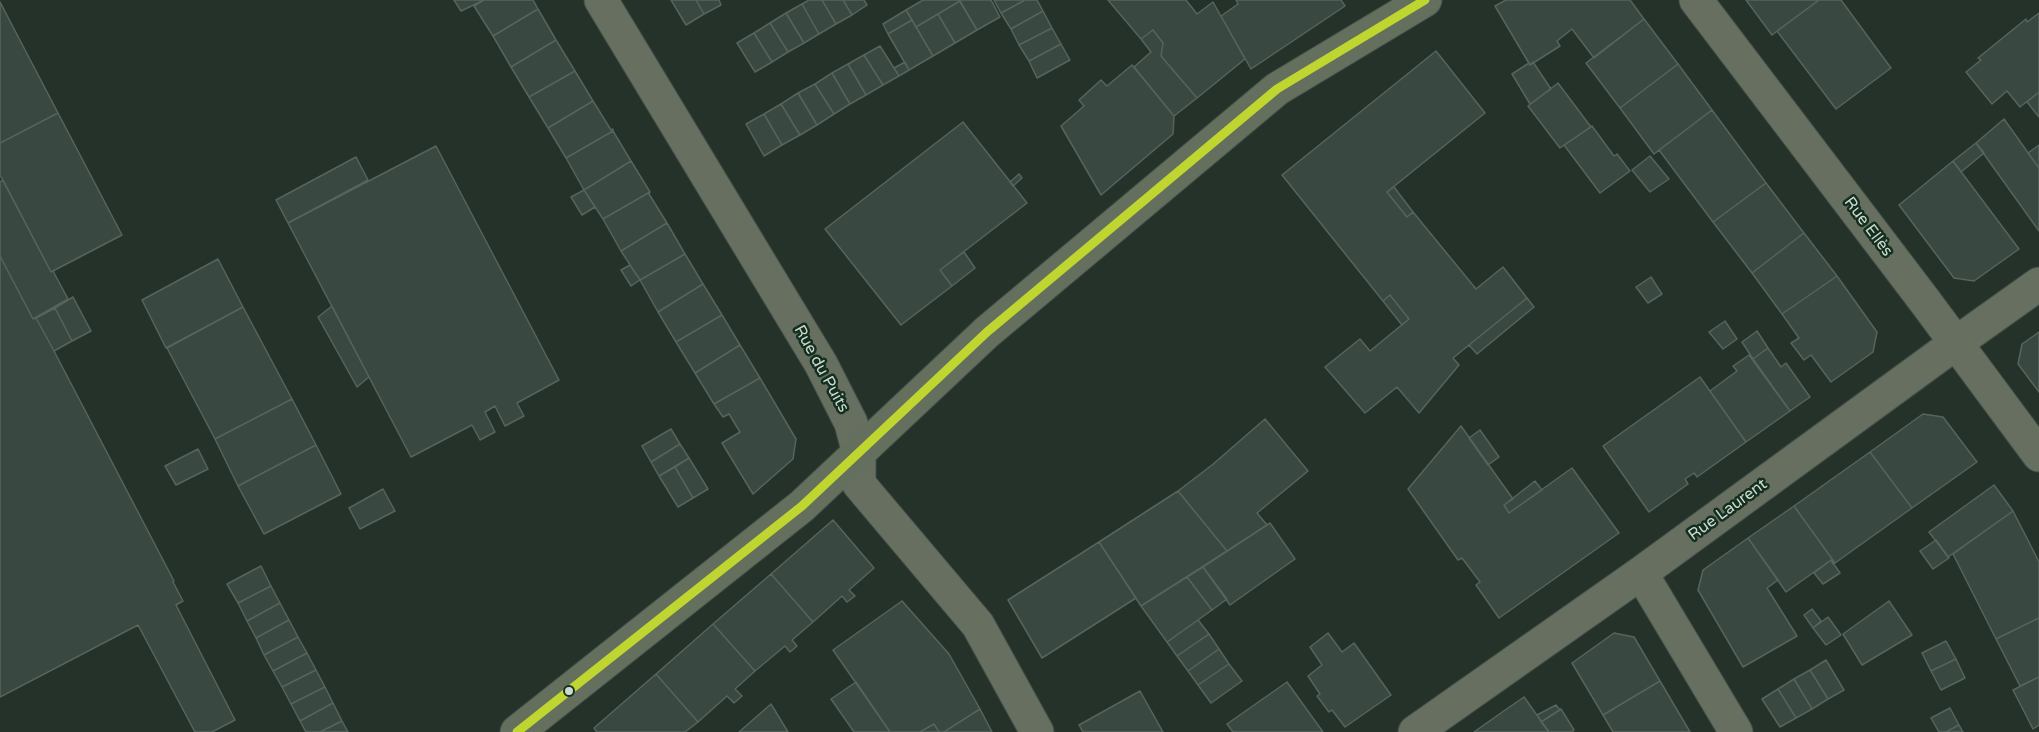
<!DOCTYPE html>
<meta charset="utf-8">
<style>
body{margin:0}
canvas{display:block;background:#243229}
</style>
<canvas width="2039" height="732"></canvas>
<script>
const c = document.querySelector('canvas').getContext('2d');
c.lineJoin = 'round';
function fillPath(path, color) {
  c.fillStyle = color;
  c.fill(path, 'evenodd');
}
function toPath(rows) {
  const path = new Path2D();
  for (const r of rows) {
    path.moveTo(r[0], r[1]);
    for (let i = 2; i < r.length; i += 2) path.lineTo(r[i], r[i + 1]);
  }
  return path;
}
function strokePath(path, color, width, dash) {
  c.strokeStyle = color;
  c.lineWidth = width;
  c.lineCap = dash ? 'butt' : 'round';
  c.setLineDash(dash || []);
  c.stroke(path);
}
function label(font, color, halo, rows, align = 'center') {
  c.font = font + ' "Varela Round",sans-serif';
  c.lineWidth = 5;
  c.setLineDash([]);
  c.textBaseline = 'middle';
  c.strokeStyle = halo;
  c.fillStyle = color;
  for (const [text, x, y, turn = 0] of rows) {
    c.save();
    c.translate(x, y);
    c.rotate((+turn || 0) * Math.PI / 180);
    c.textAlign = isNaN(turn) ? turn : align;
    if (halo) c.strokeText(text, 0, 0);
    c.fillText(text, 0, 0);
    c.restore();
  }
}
const building = toPath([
 [454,0,484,0,461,11,454,0],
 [484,0,533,0,538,9,493,36,474,6,484,0],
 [671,0,696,0,704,14,686,25,671,0],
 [696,0,719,0,721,5,704,14,696,0],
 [809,0,822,0,836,24,819,34,802,4,809,0],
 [822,0,843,0,852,15,836,24,822,0],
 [843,0,864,0,867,5,852,15,843,0],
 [923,0,959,0,960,1,916,27,906,10,923,0],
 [959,0,991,0,1000,17,977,30,959,0],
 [994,0,1025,0,1001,13,994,0],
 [1025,0,1037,0,1043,11,1011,29,1001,13,1025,0],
 [1108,0,1186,0,1197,14,1213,2,1245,59,1197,98,1161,56,1163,43,1153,30,1141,39,1108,0],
 [1236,0,1341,0,1345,6,1251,69,1221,16,1238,4,1236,0],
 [1506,0,1630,0,1644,19,1594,58,1572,29,1557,41,1560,46,1530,65,1495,6,1506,0],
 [1746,0,1819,0,1772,35,1746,0],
 [1819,0,1841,0,1891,68,1836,109,1777,31,1819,0],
 [960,1,977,30,955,43,938,14,960,1],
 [0,2,58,113,0,143,0,2],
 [802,4,819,34,804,43,786,13,802,4],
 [538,9,556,40,511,67,493,36,538,9],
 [906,10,912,20,888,34,883,24,906,10],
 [1043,11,1052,28,1019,45,1011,29,1043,11],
 [786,13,804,43,788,52,770,23,786,13],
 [2039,13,2039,92,2020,107,2007,91,1992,104,1966,72,1981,60,1978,58,2026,19,2027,22,2039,13],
 [938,14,955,43,933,56,916,27,938,14],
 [1644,19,1678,64,1620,108,1586,63,1644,19],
 [912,20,933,56,909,70,888,34,912,20],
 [770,23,788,52,772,62,754,33,770,23],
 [1052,28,1061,44,1029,61,1019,45,1052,28],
 [1153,30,1163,43,1161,56,1197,98,1174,116,1134,67,1151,52,1141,39,1153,30],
 [754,33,772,62,755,72,737,43,754,33],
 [556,40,575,71,529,97,511,67,556,40],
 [1061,44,1070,60,1037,78,1029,61,1061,44],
 [880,46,899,76,883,85,864,55,880,46],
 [1436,51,1485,113,1387,192,1407,217,1413,212,1476,289,1503,267,1527,298,1453,358,1459,365,1419,413,1397,387,1365,413,1325,367,1360,339,1370,351,1409,319,1390,295,1383,301,1282,175,1436,51],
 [864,55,883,85,866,95,848,64,864,55],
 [905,62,909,70,899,76,894,68,905,62],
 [1533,62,1551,89,1530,104,1512,74,1529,63,1530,65,1533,62],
 [848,64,866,95,850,104,832,73,848,64],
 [1678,64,1712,110,1654,154,1620,108,1678,64],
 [1132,65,1174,116,1173,134,1101,195,1061,126,1084,106,1079,100,1101,80,1107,86,1132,65],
 [575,71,593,101,548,128,529,97,575,71],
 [832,73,850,104,834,114,815,84,832,73],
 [1558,83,1591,127,1560,148,1528,106,1558,83],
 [815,84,834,114,817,125,798,93,815,84],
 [2039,92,2039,117,2027,102,2039,92],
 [798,93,817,125,800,135,781,104,798,93],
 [593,101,611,130,613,129,613,131,566,158,548,128,593,101],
 [781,104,800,135,782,145,764,114,781,104],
 [1712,110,1766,183,1713,222,1659,150,1712,110],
 [58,113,122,235,51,272,0,175,0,143,58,113],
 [764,114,782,145,764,156,746,124,764,114],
 [2004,119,2039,168,2039,231,1976,143,2004,119],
 [963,122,1027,203,940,270,952,286,901,325,825,229,963,122],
 [1592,126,1614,156,1617,154,1630,171,1600,193,1564,145,1592,126],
 [613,131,631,161,584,190,566,158,613,131],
 [1976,143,1984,153,1961,172,1953,161,1976,143],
 [2039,145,2039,168,2028,153,2039,145],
 [436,146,559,380,517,403,524,416,505,426,495,406,485,412,495,432,480,440,472,425,411,457,288,223,436,146],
 [1650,156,1669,179,1650,192,1632,170,1650,156],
 [356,157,368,180,288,223,276,200,356,157],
 [631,161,650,192,603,219,584,190,631,161],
 [1953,161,2019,249,1974,281,1954,278,1899,205,1953,161],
 [1019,174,1022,178,1013,186,1010,182,1019,174],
 [3,180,51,272,53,271,68,299,33,319,0,256,0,182,3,180],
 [1766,183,1804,233,1752,273,1713,222,1766,183],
 [1394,187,1413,212,1407,217,1387,192,1394,187],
 [584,190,595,207,582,215,571,197,584,190],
 [650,192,649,194,667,223,621,251,603,219,650,192],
 [667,223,685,254,640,280,621,251,667,223],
 [1804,233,1837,276,1782,314,1752,273,1804,233],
 [964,252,975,268,952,286,940,270,964,252],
 [685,254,703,284,658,312,640,280,685,254],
 [0,256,33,319,36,318,54,351,174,581,173,582,183,601,176,605,235,720,212,732,195,732,138,625,0,697,0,256],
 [218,259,243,307,166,348,142,300,218,259],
 [630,265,640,280,631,286,621,270,630,265],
 [1837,276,1877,332,1873,352,1831,382,1811,355,1804,360,1791,343,1799,338,1782,314,1837,276],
 [1651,277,1662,294,1648,303,1636,287,1651,277],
 [703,284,722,315,676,342,658,312,703,284],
 [1390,295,1409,319,1402,325,1383,301,1390,295],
 [73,297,91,331,72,341,55,308,73,297],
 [1527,298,1534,307,1477,354,1469,345,1527,298],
 [332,306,369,377,357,387,318,317,332,306],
 [243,307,292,399,215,439,167,348,243,307],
 [55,308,72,341,54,351,36,318,55,308],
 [722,315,740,345,695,373,676,342,722,315],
 [1725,321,1737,339,1723,349,1709,332,1725,321],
 [1757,331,1768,348,1753,359,1742,342,1757,331],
 [2039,332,2039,392,2018,364,2022,344,2039,332],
 [740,345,760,378,714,404,695,373,740,345],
 [1768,348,1781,367,1786,363,1810,397,1790,411,1753,359,1768,348],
 [1749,355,1790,411,1746,442,1710,391,1737,371,1733,366,1749,355],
 [1700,377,1746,442,1697,477,1694,473,1685,479,1688,484,1649,512,1603,446,1700,377],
 [760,378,796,439,793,459,753,494,722,443,740,432,729,414,723,417,714,404,760,378],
 [292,399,316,445,238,486,215,439,292,399],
 [1923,414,1943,417,1977,462,1912,508,1870,452,1923,414],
 [1265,419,1308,471,1257,513,1267,525,1227,551,1178,491,1212,465,1265,419],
 [1461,426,1513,499,1504,505,1509,513,1572,468,1619,533,1499,618,1476,585,1480,582,1462,558,1458,560,1408,489,1461,426],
 [671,429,680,444,651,462,642,446,671,429],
 [1480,430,1499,457,1488,465,1469,438,1480,430],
 [680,444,689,458,659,476,651,462,680,444],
 [316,445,341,494,264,534,238,486,316,445],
 [198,449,208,469,176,485,165,466,198,449],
 [1870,452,1912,508,1835,563,1794,506,1870,452],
 [689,458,708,489,693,498,675,467,689,458],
 [675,467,693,498,678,507,659,476,675,467],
 [1535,481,1542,490,1509,513,1504,505,1535,481],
 [1994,485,2013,511,1948,557,1929,532,1994,485],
 [383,489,395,511,360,529,349,508,383,489],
 [1178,491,1227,551,1141,606,1099,542,1178,491],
 [1794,506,1835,563,1833,564,1831,560,1786,592,1748,538,1794,506],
 [2013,511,2039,562,2039,618,1996,639,1953,554,2013,511],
 [833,520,874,568,849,590,855,596,847,602,842,596,813,622,771,574,833,520],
 [1270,523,1295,559,1230,605,1203,567,1270,523],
 [1748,538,1778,580,1767,588,1797,636,1743,667,1698,590,1703,570,1748,538],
 [1936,540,1949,558,1933,569,1920,551,1936,540],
 [1099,542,1136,598,1042,658,1008,600,1099,542],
 [1831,560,1840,573,1823,584,1814,573,1831,560],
 [261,566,271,586,238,603,227,584,261,566],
 [1203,567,1227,599,1212,610,1187,577,1203,567],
 [771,574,813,622,792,640,797,646,790,652,785,646,755,671,713,624,771,574],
 [1187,577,1212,610,1167,642,1141,606,1187,577],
 [271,586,280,603,247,621,238,603,271,586],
 [902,601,949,654,980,709,944,732,939,732,934,724,920,732,890,732,833,650,902,601],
 [1889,601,1912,635,1862,665,1843,634,1889,601],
 [280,603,289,620,256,638,247,621,280,603],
 [1812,609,1821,621,1813,628,1804,615,1812,609],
 [1828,617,1841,635,1826,645,1813,628,1828,617],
 [2039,618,2039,677,2020,686,1996,639,2039,618],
 [289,620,298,637,264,655,256,638,289,620],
 [1198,620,1209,634,1177,656,1167,642,1198,620],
 [713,624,755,671,735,689,742,696,734,703,727,696,698,722,656,674,713,624],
 [1328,633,1342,652,1354,643,1391,695,1345,727,1332,710,1329,712,1317,696,1320,694,1308,676,1322,665,1310,647,1328,633],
 [1614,633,1634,637,1660,681,1603,715,1572,663,1614,633],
 [1209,634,1219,649,1188,671,1177,656,1209,634],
 [298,637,307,653,273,671,264,655,298,637],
 [1946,641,1956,659,1931,671,1922,653,1946,641],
 [1219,649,1229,664,1198,685,1188,671,1219,649],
 [307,653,316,670,282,687,273,671,307,653],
 [1956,659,1965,678,1941,690,1931,671,1956,659],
 [1826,660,1844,690,1828,699,1810,670,1826,660],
 [1229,664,1242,681,1211,703,1198,685,1229,664],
 [316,670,325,687,291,704,282,687,316,670],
 [1810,670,1828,699,1812,709,1794,679,1810,670],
 [656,674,698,722,685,732,597,732,594,728,656,674],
 [2039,677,2039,725,2033,729,2013,690,2039,677],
 [1794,679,1812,709,1796,718,1778,689,1794,679],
 [1660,681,1690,732,1613,732,1603,715,1660,681],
 [856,682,890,732,854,732,831,699,856,682],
 [1287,682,1323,732,1233,732,1227,724,1287,682],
 [325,687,333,703,300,721,291,704,325,687],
 [1778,689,1796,718,1780,727,1762,699,1778,689],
 [1140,691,1163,732,1083,732,1079,725,1140,691],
 [1524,697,1549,732,1474,732,1498,715,1524,697],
 [333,703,342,721,320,732,306,732,300,721,333,703],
 [771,704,788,732,739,732,771,704],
 [1556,705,1560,710,1541,722,1537,715,1556,705],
 [1950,708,1959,725,1946,732,1939,732,1931,718,1950,708],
 [980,709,992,732,944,732,980,709],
 [1561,709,1574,730,1572,732,1549,732,1541,722,1561,709],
 [342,721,348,732,320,732,342,721],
 [934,724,939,732,920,732,934,724],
 [1959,725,1963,732,1946,732,1959,725]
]);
fillPath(building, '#3a4842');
strokePath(building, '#56645e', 1.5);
const minor = toPath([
 [601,0,821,364,851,423,859,454,859,484,978,625,1037,732],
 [1696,0,1924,300,2039,455],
 [1641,573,1736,732],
 [1415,732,1641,573,1956,343,2039,284]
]);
const primary = toPath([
 [517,732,802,506,987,332,1277,89,1425,0]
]);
strokePath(minor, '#434f48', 35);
strokePath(primary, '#434f48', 35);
strokePath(minor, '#666f60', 33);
strokePath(primary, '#646f5e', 33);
strokePath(toPath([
 [517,732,802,506,987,332,1277,89,1425,0]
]), '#bfd630', 9);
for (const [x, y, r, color] of [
 [569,691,5,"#cbdad0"]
]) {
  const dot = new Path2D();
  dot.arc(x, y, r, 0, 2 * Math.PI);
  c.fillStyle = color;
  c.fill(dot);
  strokePath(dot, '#142e1f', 2);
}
label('16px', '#cbdad0', '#142e1f', [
 ["Rue Ellès",1868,227,53],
 ["Rue du Puits",821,369,61],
 ["Rue Laurent",1728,510,-36]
]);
</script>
